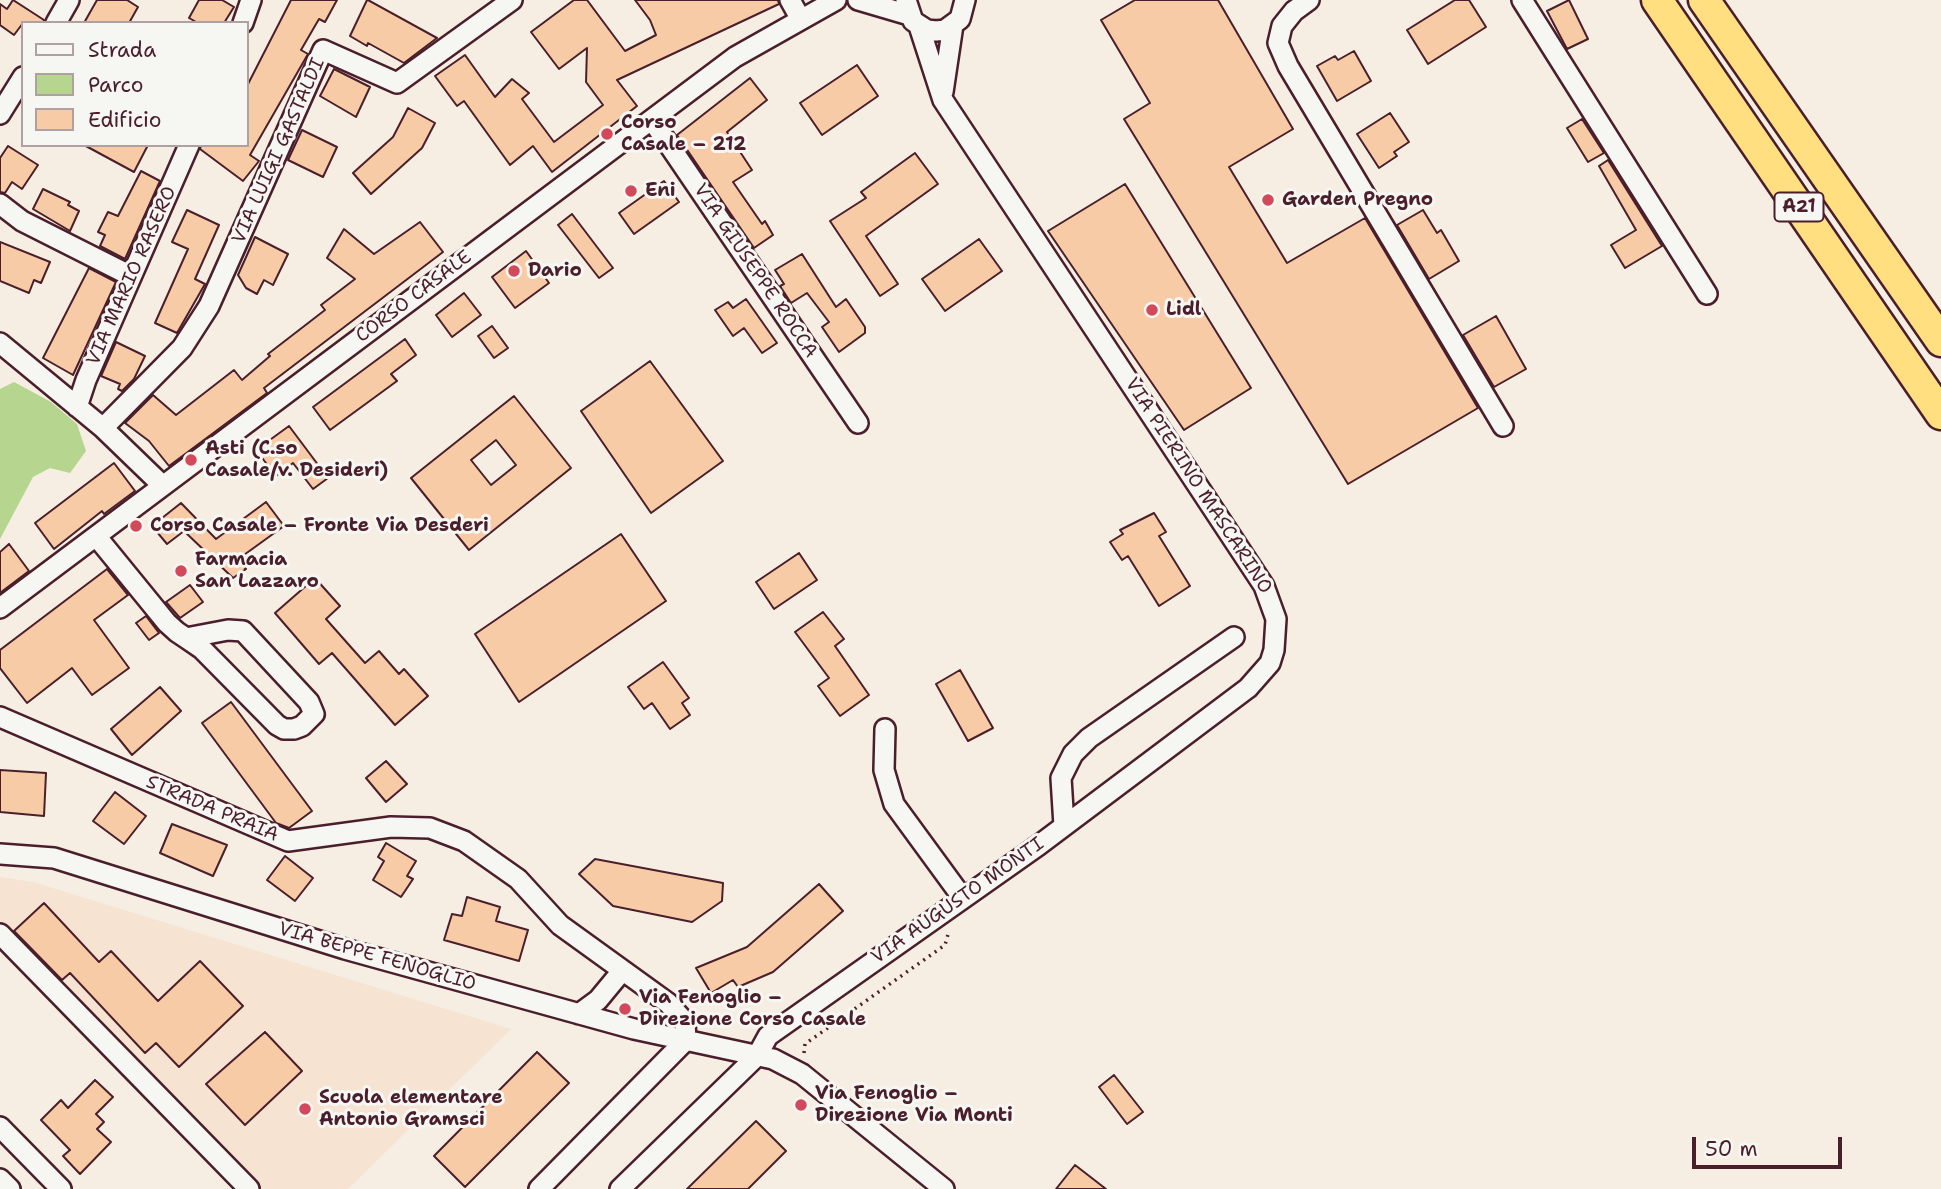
<!DOCTYPE html>
<meta charset="utf-8">
<style>
body{margin:0}
#map{position:relative;width:1941px;height:1189px;overflow:hidden;background:#f6ede3;font-family:"Shantell Sans",sans-serif}
canvas{display:block}
.legend{position:absolute;left:21px;top:21px;width:228px;height:126px;box-sizing:border-box;background:#f6f6f2;border:2px solid #b1a0a2;margin:0;padding:9px 12px;list-style:none;font-size:21px;color:#4a1f2b}
.legend li{display:flex;align-items:center;gap:14px;height:35px}
.legend b{width:35px;border:2px solid #b1a0a2}
.scale{position:absolute;left:1692px;top:1137px;width:150px;height:32px;box-sizing:border-box;border:4px solid #4a1f2b;border-top:0;padding-left:9px;font-size:21px;line-height:24px;white-space:nowrap;color:#4a1f2b;-webkit-text-stroke:5px #f6f6f2;paint-order:stroke}
</style>
<div id="map">
<canvas width="1941" height="1189"></canvas>
<ul class="legend">
<li><b style="height:9px;background:#f6f6f2"></b>Strada</li>
<li><b style="height:19px;background:#b6d58e"></b>Parco</li>
<li><b style="height:19px;background:#f8cba7"></b>Edificio</li>
</ul>
<div class="scale">50 m</div>
</div>
<script>
const c = document.querySelector('canvas').getContext('2d');
c.lineJoin = 'round';
function fillPath(path, color) {
  c.fillStyle = color;
  c.fill(path, 'evenodd');
}
function toPath(rows) {
  const path = new Path2D();
  for (const r of rows) {
    path.moveTo(r[0], r[1]);
    for (let i = 2; i < r.length; i += 2) path.lineTo(r[i], r[i + 1]);
  }
  return path;
}
function strokePath(path, color, width, dash) {
  c.strokeStyle = color;
  c.lineWidth = width;
  c.lineCap = dash ? 'butt' : 'round';
  c.setLineDash(dash || []);
  c.stroke(path);
}
function label(font, color, halo, rows, align = 'center') {
  c.font = font + ' "Shantell Sans",sans-serif';
  c.lineWidth = 6;
  c.setLineDash([]);
  c.textBaseline = 'middle';
  c.strokeStyle = halo;
  c.fillStyle = color;
  for (const [text, x, y, turn = 0] of rows) {
    c.save();
    c.translate(x, y);
    c.rotate((+turn || 0) * Math.PI / 180);
    c.textAlign = isNaN(turn) ? turn : align;
    if (halo) c.strokeText(text, 0, 0);
    c.fillText(text, 0, 0);
    c.restore();
  }
}
fillPath(toPath([
 [0,877,33,882,511,1029,348,1189,258,1189,0,921]
]), '#f7e3d1');
fillPath(toPath([
 [14,382,51,402,77,424,86,451,70,473,50,468,33,477,0,539,0,389]
]), '#b6d58e');
const building = toPath([
 [13,0,44,20,44,23,23,23,14,35,0,25,0,4,7,9,13,0],
 [97,0,127,0,138,7,129,23,84,23,97,0],
 [199,0,222,0,234,7,224,23,198,23,189,18,199,0],
 [291,0,337,0,325,22,319,19,301,50,308,54,250,155,259,161,243,181,200,149,201,145,247,145,247,86,291,0],
 [367,0,368,0,437,38,404,63,368,43,367,46,350,36,367,0],
 [574,0,587,0,625,51,656,35,650,20,635,0,778,0,779,4,617,80,637,106,552,172,533,146,510,165,464,101,457,106,435,76,465,55,495,97,512,79,529,93,522,99,554,142,603,105,586,82,587,48,559,69,531,32,574,0],
 [1135,0,1218,0,1293,129,1229,167,1287,263,1365,218,1478,408,1348,484,1124,119,1150,103,1101,20,1135,0],
 [1455,0,1469,0,1486,27,1428,64,1407,30,1455,0],
 [1569,0,1588,39,1567,49,1547,11,1569,0],
 [1354,51,1371,81,1337,101,1317,66,1335,56,1338,60,1354,51],
 [857,65,878,96,822,135,800,103,857,65],
 [334,69,370,87,356,117,320,96,334,69],
 [750,78,767,100,727,132,752,170,733,182,762,224,765,221,773,235,754,248,677,135,750,78],
 [408,108,435,123,422,148,371,194,353,173,393,137,408,108],
 [1390,113,1409,142,1394,152,1397,156,1379,168,1357,134,1390,113],
 [1582,119,1604,153,1588,162,1567,128,1582,119],
 [302,130,337,147,323,177,288,160,302,130],
 [84,145,148,145,134,172,84,145],
 [8,146,38,165,22,189,12,182,5,193,0,192,0,158,8,146],
 [915,153,938,184,866,236,898,284,880,296,830,221,866,198,861,192,915,153],
 [1608,160,1662,246,1625,268,1611,245,1636,230,1599,166,1608,160],
 [141,171,160,181,125,259,100,246,105,235,98,232,108,212,118,216,141,171],
 [664,181,679,202,634,234,619,213,664,181],
 [1125,184,1251,388,1184,430,1048,231,1125,184],
 [43,189,70,202,68,205,79,211,70,231,33,209,43,189],
 [187,210,219,225,195,279,205,284,177,333,155,323,188,249,172,242,187,210],
 [1423,210,1437,233,1441,230,1459,261,1429,279,1397,225,1423,210],
 [572,214,613,268,599,278,558,225,572,214],
 [420,222,443,252,264,388,267,393,169,466,149,441,125,423,153,395,176,415,234,370,242,380,270,356,268,354,325,310,321,305,355,279,327,258,344,229,374,254,420,222],
 [255,237,288,254,273,285,264,280,257,294,246,288,238,275,255,237],
 [979,239,1002,271,945,311,922,279,979,239],
 [0,242,50,262,41,283,34,280,29,293,0,281,0,242],
 [526,251,549,283,515,308,492,277,526,251],
 [802,254,836,307,846,299,865,327,865,333,839,352,822,327,829,322,807,293,791,303,780,286,784,284,775,270,802,254],
 [89,268,116,282,73,375,43,358,89,268],
 [464,293,481,315,452,337,436,315,464,293],
 [746,299,777,343,762,353,744,328,733,336,715,310,728,302,733,308,746,299],
 [1496,316,1526,369,1494,387,1463,335,1496,316],
 [492,326,508,348,494,358,478,336,492,326],
 [405,339,416,355,391,374,397,381,330,430,313,407,405,339],
 [116,342,145,356,134,379,122,391,118,389,120,384,101,376,116,342],
 [650,361,723,461,651,513,581,411,650,361],
 [514,396,571,468,469,550,411,478,514,396],
 [496,440,516,465,491,485,471,460,496,440],
 [289,426,328,478,313,489,293,463,276,476,256,450,289,426],
 [114,463,135,491,104,514,102,511,54,549,35,523,114,463],
 [266,502,284,526,237,560,246,569,233,578,184,531,167,544,152,526,181,503,216,539,266,502],
 [1154,513,1166,532,1159,536,1190,586,1159,606,1128,556,1122,560,1110,542,1123,534,1120,530,1154,513],
 [621,534,666,601,519,702,475,634,621,534],
 [9,544,29,571,0,593,0,552,9,544],
 [799,553,817,580,774,609,756,582,799,553],
 [107,569,128,595,94,620,129,668,92,695,72,668,27,703,0,668,0,650,107,569],
 [315,578,340,606,326,619,365,663,379,651,399,674,404,669,428,696,395,725,332,653,319,664,275,613,315,578],
 [190,585,203,602,180,618,166,602,190,585],
 [823,612,844,639,835,646,869,695,840,716,818,686,829,678,795,632,823,612],
 [146,616,159,633,149,640,136,623,146,616],
 [663,662,689,698,682,703,690,715,670,729,652,703,644,709,628,687,663,662],
 [960,670,993,728,968,741,936,684,960,670],
 [160,687,181,711,132,755,111,729,160,687],
 [231,702,312,811,289,828,276,823,202,723,231,702],
 [386,761,407,784,386,802,366,778,386,761],
 [0,770,46,773,44,816,0,812,0,770],
 [115,792,146,816,124,844,93,821,115,792],
 [172,824,227,845,213,876,160,853,172,824],
 [386,843,416,861,407,876,413,879,401,897,373,880,384,861,378,857,386,843],
 [285,856,313,878,295,901,267,880,285,856],
 [595,859,723,883,722,901,692,922,613,906,579,874,595,859],
 [819,884,843,911,773,972,738,987,733,980,711,993,696,968,747,947,819,884],
 [467,897,500,907,496,921,528,930,519,961,444,940,452,914,462,916,467,897],
 [44,903,99,962,111,951,158,1001,200,961,243,1006,179,1067,156,1043,145,1053,70,973,62,980,14,931,44,903],
 [265,1032,302,1071,245,1125,206,1084,265,1032],
 [537,1052,569,1083,465,1187,434,1156,537,1052],
 [1114,1075,1143,1112,1127,1124,1099,1087,1114,1075],
 [95,1080,113,1097,96,1114,104,1122,97,1129,111,1142,80,1174,63,1156,70,1150,41,1120,61,1100,68,1108,95,1080],
 [756,1121,786,1151,748,1189,687,1189,756,1121],
 [1075,1165,1106,1189,1056,1189,1075,1165]
]);
fillPath(building, '#f8cba7');
strokePath(building, '#4a1f2b', 2);
const minor = toPath([
 [790,0,800,18],
 [858,0,909,15],
 [906,0,913,21,927,30,936,31,945,30,960,19,965,0],
 [1309,0,1294,11,1282,26,1278,43,1288,66,1503,426],
 [1522,0,1707,294],
 [56,23,69,0],
 [243,23,251,0],
 [943,92,953,25],
 [0,114,23,77],
 [652,120,858,423],
 [0,204,22,221,131,276],
 [0,343,103,428,162,485],
 [77,407,86,380,189,145],
 [103,428,182,348,209,306,323,50,397,83,512,0],
 [96,536,167,623,177,632,186,638,202,649,277,725,284,729,294,729,302,726,314,714,309,702,243,631,228,630,186,638],
 [0,608,735,57,836,0],
 [0,717,288,841,391,827,430,828,464,841,518,879,560,925,668,1003,685,1022,686,1040,539,1189],
 [885,729,884,770,894,804,962,897],
 [1064,826,1061,778,1073,754,1089,738,1234,637],
 [0,854,54,858,345,949,634,1029,773,1059,802,1074,944,1189],
 [0,934,249,1189],
 [579,1014,598,1000,622,971],
 [0,1127,61,1189],
 [0,1179,10,1189],
 [620,1189,757,1056,768,1036,1039,845,1248,688,1270,663,1274,650,1276,619,1264,586,943,100,919,26]
]);
const highway = toPath([
 [1657,0,1941,414],
 [1704,0,1941,341]
]);
strokePath(minor, '#4a1f2b', 24);
strokePath(highway, '#4a1f2b', 35);
strokePath(toPath([
 [804,1053,805,1044,945,945,949,931]
]), '#4a1f2b', 3.5, [2, 5]);
strokePath(minor, '#f6f6f2', 19);
strokePath(highway, '#ffdf80', 30);
for (const [x, y, r, color] of [
 [607,134,7,"#d1495b"],
 [631,191,7,"#d1495b"],
 [1268,200,7,"#d1495b"],
 [514,271,7,"#d1495b"],
 [1152,310,7,"#d1495b"],
 [191,460,7,"#d1495b"],
 [136,526,7,"#d1495b"],
 [181,571,7,"#d1495b"],
 [625,1009,7,"#d1495b"],
 [801,1105,7,"#d1495b"],
 [305,1109,7,"#d1495b"]
]) {
  const dot = new Path2D();
  dot.arc(x, y, r, 0, 2 * Math.PI);
  c.fillStyle = color;
  c.fill(dot);
  strokePath(dot, '#f6f6f2', 2.5);
}
for (const [x, y, w] of [
 [1799,207,49]
]) {
  const box = new Path2D();
  box.roundRect(x - w / 2, y - 14.5, w, 29, 5);
  c.fillStyle = '#f6f6f2';
  c.fill(box);
  strokePath(box, '#4a1f2b', 2);
}
label('bold 18px', '#4a1f2b', null, [
 ["A21",1799,207]
]);
label('bold 19px', '#4a1f2b', '#f6f6f2', [
 ["Corso",621,123],
 ["Casale – 212",621,145],
 ["Eni",645,191],
 ["Garden Pregno",1282,200],
 ["Dario",528,271],
 ["Lidl",1166,310],
 ["Asti (C.so",205,449],
 ["Casale/v. Desideri)",205,471],
 ["Corso Casale – Fronte Via Desderi",150,526],
 ["Farmacia",195,560],
 ["San Lazzaro",195,582],
 ["Via Fenoglio –",639,998],
 ["Direzione Corso Casale",639,1020],
 ["Via Fenoglio –",815,1094],
 ["Direzione Via Monti",815,1116],
 ["Scuola elementare",319,1098],
 ["Antonio Gramsci",319,1120]
], 'left');
label('19px', '#4a1f2b', '#f6f6f2', [
 ["VIA LUIGI GASTALDI",279,151,-66],
 ["VIA GIUSEPPE ROCCA",755,271,56],
 ["VIA MARIO RASERO",132,276,-66],
 ["CORSO CASALE",414,297,-37],
 ["VIA PIERINO MASCARINO",1198,486,57],
 ["STRADA PRAIA",212,809,23],
 ["VIA AUGUSTO MONTI",958,901,-35],
 ["VIA BEPPE FENOGLIO",377,957,16]
]);
</script>
